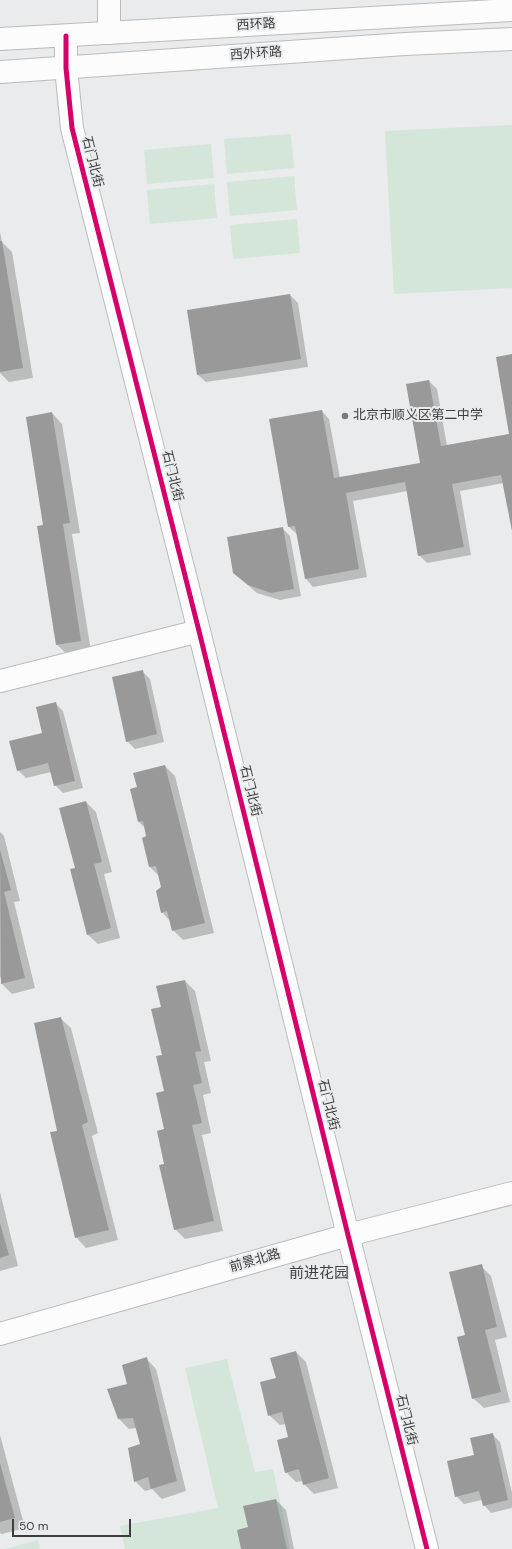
<!DOCTYPE html>
<meta charset="utf-8">
<style>
body{margin:0}
#map{position:relative;width:512px;height:1549px;overflow:hidden;background:#eaebec;font-family:"DM Sans",sans-serif}
canvas{display:block}
.scale{position:absolute;left:12px;top:1519px;width:119px;height:18px;box-sizing:border-box;border:2px solid #3c3d3e;border-top:0;padding-left:5px;font-size:12px;line-height:14px;white-space:nowrap;color:#3c3d3e;-webkit-text-stroke:3px #e9ebed;paint-order:stroke}
</style>
<div id="map">
<canvas width="512" height="1549"></canvas>
<div class="scale">50 m</div>
</div>
<script>
const c = document.querySelector('canvas').getContext('2d');
c.lineJoin = 'round';
function fillPath(path, color) {
  c.fillStyle = color;
  c.fill(path, 'evenodd');
}
function toPath(rows) {
  const path = new Path2D();
  for (const r of rows) {
    path.moveTo(r[0], r[1]);
    for (let i = 2; i < r.length; i += 2) path.lineTo(r[i], r[i + 1]);
  }
  return path;
}
function strokePath(path, color, width, dash) {
  c.strokeStyle = color;
  c.lineWidth = width;
  c.lineCap = dash ? 'butt' : 'round';
  c.setLineDash(dash || []);
  c.stroke(path);
}
function label(font, color, halo, rows, align = 'center') {
  c.font = font + ' "DM Sans","Noto Sans SC",sans-serif';
  c.lineWidth = 4;
  c.setLineDash([]);
  c.textBaseline = 'middle';
  c.strokeStyle = halo;
  c.fillStyle = color;
  for (const [text, x, y, turn = 0] of rows) {
    c.save();
    c.translate(x, y);
    c.rotate((+turn || 0) * Math.PI / 180);
    c.textAlign = isNaN(turn) ? turn : align;
    if (halo) c.strokeText(text, 0, 0);
    c.fillText(text, 0, 0);
    c.restore();
  }
}
fillPath(toPath([
 [512,125,512,288,394,294,385,131],
 [291,134,294,168,227,174,224,139],
 [211,144,214,178,147,184,144,150],
 [294,176,297,210,230,216,227,182],
 [214,184,217,218,150,224,147,190],
 [297,219,300,253,233,259,230,225],
 [227,1359,255,1472,273,1469,290,1549,125,1549,120,1526,218,1508,185,1368],
 [38,1540,40,1549,5,1549]
]), '#d3e6d9');
fillPath(toPath([
 [0,232,2,242,12,252,33,378,9,382,0,373],
 [290,295,298,303,308,367,206,382,198,375],
 [512,355,512,530,504,483,460,491,471,555,427,563,419,555,408,491,353,501,367,577,313,587,306,579,298,535,289,527,270,420,322,411,329,419,340,478,421,463,429,381,437,389,447,446,510,434],
 [52,413,62,424,80,533,72,534,91,651,68,655,57,645,38,527,44,526],
 [282,528,290,536,301,596,280,600,257,593,234,573],
 [142,671,150,679,164,742,135,749,127,741],
 [55,703,63,711,83,788,63,793,55,785,51,772,26,778,18,770,44,734],
 [165,766,175,776,214,933,183,940,173,930,170,921,162,912,162,888,160,877,150,867,148,837,145,828,139,822,131,790,138,788],
 [86,802,96,812,112,872,104,874,120,938,98,944,87,934,76,869],
 [0,832,4,836,20,901,14,902,35,988,12,994,2,984,0,976],
 [185,981,195,991,211,1061,204,1062,211,1093,203,1095,211,1133,202,1135,223,1231,185,1239,175,1229,165,1165,165,1092,162,1007],
 [60,1018,71,1028,98,1133,92,1136,118,1240,86,1248,76,1237],
 [0,1192,18,1266,0,1271],
 [481,1266,491,1276,507,1337,495,1340,510,1402,484,1408,473,1398,466,1336],
 [296,1352,306,1362,338,1488,314,1494,304,1484,303,1481,296,1482,286,1472,290,1438,286,1424,280,1425,269,1415,277,1379],
 [146,1358,156,1369,186,1491,162,1499,152,1489,145,1491,135,1481,142,1444,137,1428,129,1429,119,1419,128,1384],
 [492,1434,500,1442,512,1493,512,1508,491,1513,484,1505,482,1500,464,1504,456,1496,475,1456],
 [0,1435,25,1528,2,1534,0,1533],
 [276,1500,286,1510,294,1549,242,1549,249,1528]
]), '#0003');
fillPath(toPath([
 [0,241,2,241,23,368,0,372],
 [290,294,301,359,197,375,187,310],
 [512,354,512,531,501,475,452,484,464,547,418,556,405,482,346,493,359,569,305,579,295,526,288,527,269,419,322,410,334,478,420,463,406,384,429,380,441,446,509,434,496,357],
 [52,412,70,523,63,524,81,641,56,645,37,526,43,525,26,417],
 [283,527,294,589,271,593,248,585,233,573,227,537],
 [143,670,157,734,126,742,112,677],
 [56,702,75,781,54,786,48,763,17,771,9,741,42,733,36,707],
 [165,765,205,923,172,931,167,911,161,913,156,891,161,887,156,866,149,867,142,838,146,836,143,821,138,822,130,789,137,787,133,773],
 [86,801,102,862,94,864,111,928,87,935,70,869,75,868,59,808],
 [0,850,11,890,4,892,25,978,1,984],
 [185,980,201,1051,195,1052,202,1083,193,1085,202,1123,192,1125,214,1221,174,1230,159,1165,164,1164,157,1131,164,1129,156,1093,164,1091,156,1056,162,1055,151,1009,161,1007,156,986],
 [61,1017,88,1122,82,1125,109,1230,75,1238,50,1132,57,1131,34,1023],
 [0,1223,9,1255,0,1258],
 [482,1264,497,1327,485,1330,501,1392,472,1399,457,1337,465,1335,449,1272],
 [296,1351,329,1478,303,1485,299,1469,285,1473,277,1440,288,1437,282,1412,268,1416,260,1382,276,1378,270,1358],
 [147,1357,177,1481,151,1489,148,1477,134,1482,128,1448,140,1444,133,1418,118,1419,107,1389,127,1384,122,1365],
 [493,1433,508,1500,483,1506,479,1491,455,1497,447,1461,474,1455,470,1438],
 [0,1463,15,1518,0,1522],
 [276,1499,287,1549,241,1549,237,1530,248,1527,243,1506]
]), '#99999a');
const minor = toPath([
 [109,33,109,0],
 [66,36,66,68,72,128,199,631,348,1235,427,1549],
 [0,681,199,631],
 [0,1334,348,1235,512,1193]
]);
const major = toPath([
 [0,39,512,10],
 [0,72,405,44,512,39]
]);
strokePath(minor, '#babbbc', 24);
strokePath(major, '#babbbc', 24);
strokePath(minor, '#fcfcfc', 22);
strokePath(major, '#fcfcfc', 22);
strokePath(toPath([
 [66,36,66,68,72,128,199,631,348,1235,427,1549]
]), '#d6006c', 5);
for (const [x, y, r, color] of [
 [345,416,4,"#797a7b"]
]) {
  const dot = new Path2D();
  dot.arc(x, y, r, 0, 2 * Math.PI);
  c.fillStyle = color;
  c.fill(dot);
  strokePath(dot, '#e9ebed', 1.5);
}
label('13px', '#3c3d3e', '#e9ebed', [
 ["西环路",256,25,-3],
 ["西外环路",256,54,-4],
 ["石门北街",92,162,76],
 ["石门北街",172,476,76],
 ["石门北街",250,791,76],
 ["石门北街",328,1105,76],
 ["前景北路",255,1261,-16],
 ["石门北街",406,1420,76]
]);
label('13px', '#3c3d3e', '#e9ebed', [
 ["北京市顺义区第二中学",353,416]
], 'left');
label('15px', '#3f4042', '#e9ebed', [
 ["前进花园",319,1274]
]);
</script>
